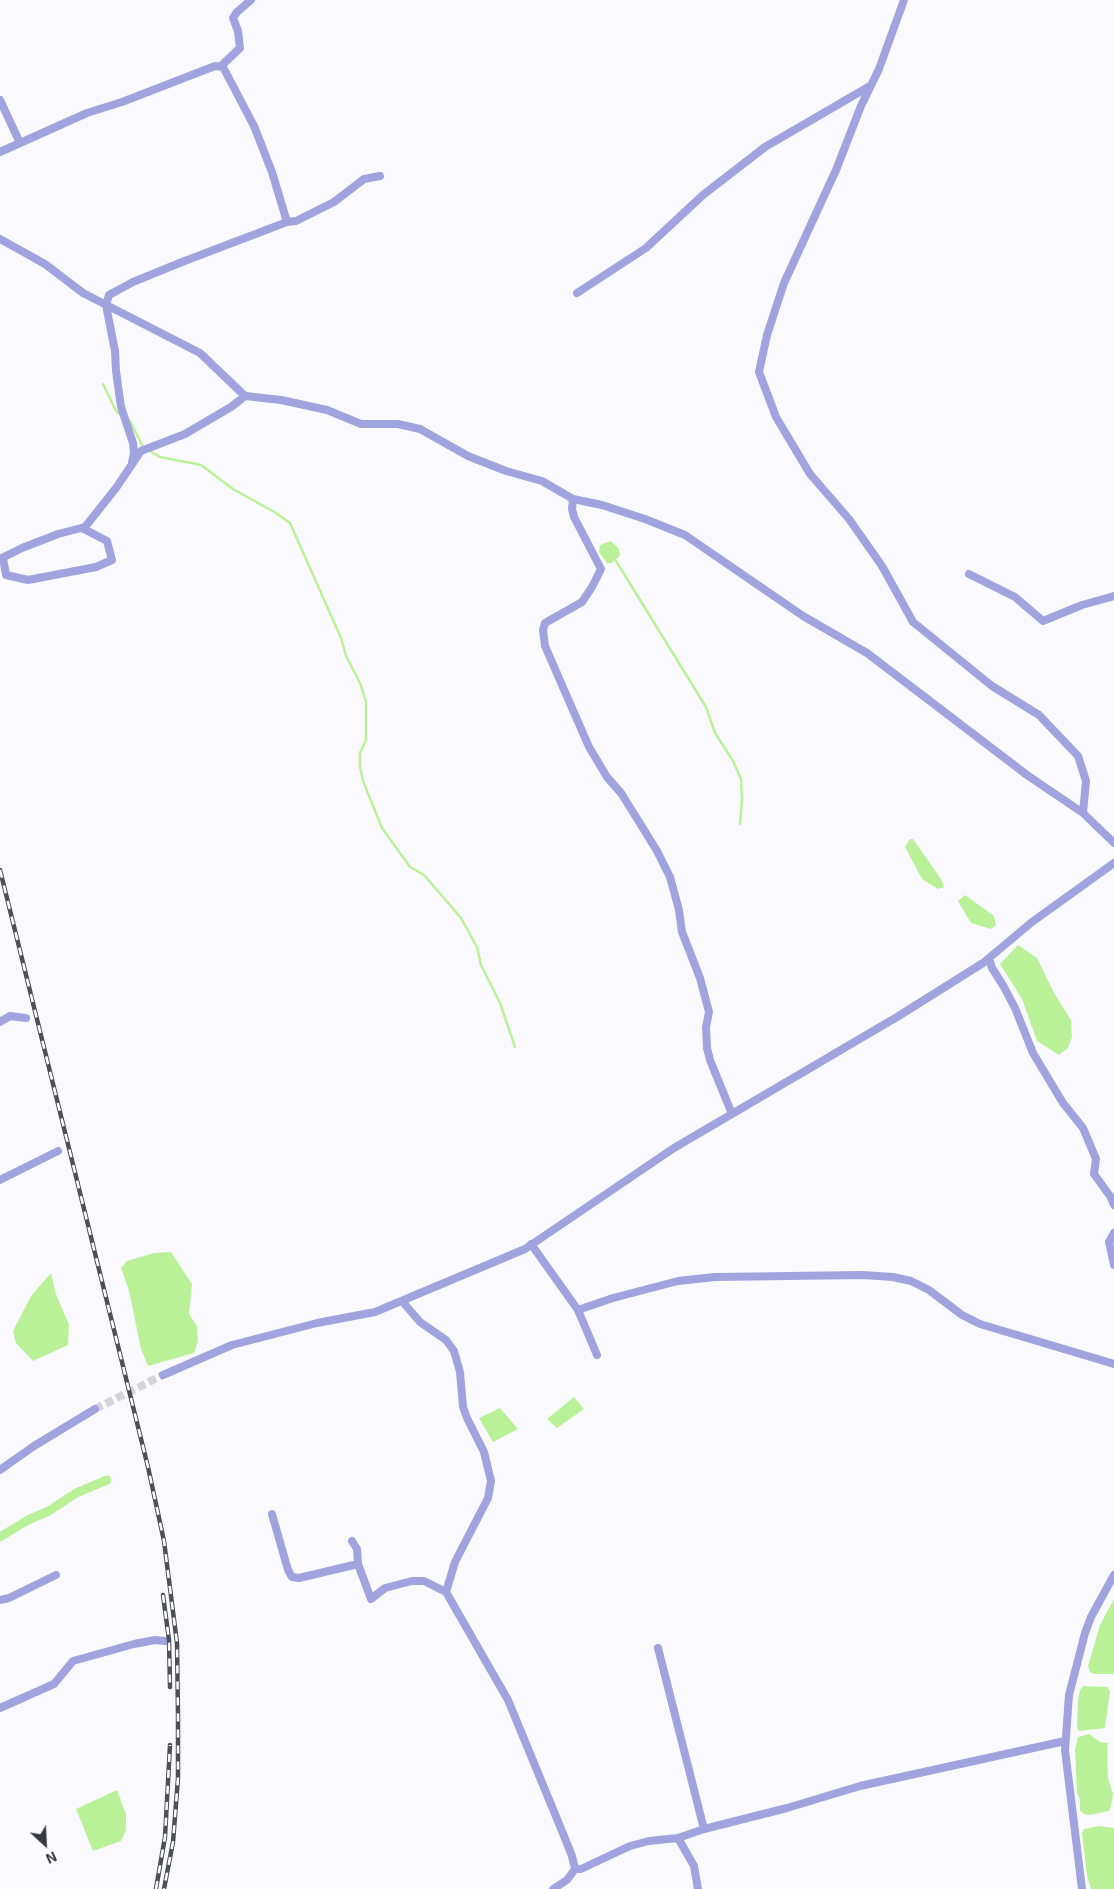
<!DOCTYPE html>
<style>
body{margin:0}
#map{position:relative;width:1114px;height:1889px;overflow:hidden;background:#fafafe;font-family:"Exo 2",sans-serif}
canvas{display:block}
.north{position:absolute;left:20px;top:1819px;width:50px;height:50px;-webkit-text-stroke:4px #fff;paint-order:stroke;rotate:155deg;font-size:14px;font-weight:700;line-height:20px;text-align:center;color:#383940}
.north::after{content:'';display:block;margin:auto;width:18px;height:22px;background:#383940;clip-path:polygon(50% 0,100% 100%,50% 72%,0 100%)}
</style>
<div id="map">
<canvas width="1114" height="1889"></canvas>
<div class="north">N</div>
</div>
<script>
const c = document.querySelector('canvas').getContext('2d');
c.lineJoin = 'round';
function fillPath(path, color) {
  c.fillStyle = color;
  c.fill(path, 'evenodd');
}
function toPath(rows) {
  const path = new Path2D();
  for (const r of rows) {
    path.moveTo(r[0], r[1]);
    for (let i = 2; i < r.length; i += 2) path.lineTo(r[i], r[i + 1]);
  }
  return path;
}
function strokePath(path, color, width, dash) {
  c.strokeStyle = color;
  c.lineWidth = width;
  c.lineCap = dash ? 'butt' : 'round';
  c.setLineDash(dash || []);
  c.stroke(path);
}
fillPath(toPath([
 [611,541,619,549,620,556,612,563,607,563,599,552,600,545],
 [910,839,913,839,941,879,944,887,938,889,922,879,905,847],
 [965,895,994,916,996,925,991,929,971,923,958,901],
 [1018,945,1037,958,1054,993,1071,1020,1072,1037,1068,1048,1059,1055,1037,1041,1022,999,1000,964],
 [171,1252,192,1284,189,1314,197,1326,198,1341,194,1353,148,1366,141,1349,129,1291,121,1268,127,1261,154,1253],
 [51,1273,56,1294,69,1325,68,1345,33,1361,16,1343,13,1331,31,1296],
 [574,1397,584,1409,557,1428,547,1419],
 [500,1408,518,1429,493,1442,479,1418],
 [1114,1599,1114,1674,1095,1674,1090,1672,1088,1666,1100,1625],
 [1083,1686,1107,1687,1110,1691,1105,1728,1079,1731,1077,1728,1078,1699,1080,1690],
 [1089,1734,1100,1742,1108,1743,1107,1748,1108,1779,1113,1794,1111,1807,1109,1811,1090,1815,1084,1814,1080,1811,1080,1799,1077,1793,1075,1749,1078,1737],
 [117,1790,126,1814,126,1830,121,1841,93,1851,76,1809],
 [1099,1826,1114,1828,1114,1889,1091,1889,1087,1876,1082,1833,1084,1829]
]), '#baf198');
strokePath(toPath([
 [103,384,116,411,121,415],
 [130,421,143,447],
 [148,450,160,457,201,465,233,489,276,513,290,523,341,638,346,656,360,683,366,702,366,740,360,753,360,767,363,781,382,828,410,867,424,875,461,918,477,947,481,965,500,1003,515,1047],
 [616,561,706,707,715,733,733,761,741,779,742,799,740,824]
]), '#baf198', 2.5);
strokePath(toPath([
 [0,1537,28,1520,49,1511,76,1493,107,1480]
]), '#baf198', 9);
strokePath(toPath([
 [95,1409,163,1375]
]), '#d3d3d8', 8, [8, 4]);
strokePath(toPath([
 [904,0,879,69,861,106,836,170,784,283,767,335,759,372,776,417,810,474,849,519,882,566,913,622,992,686,1039,715,1078,756,1086,781,1083,813],
 [221,66,240,48,238,31,233,18,237,12,251,0],
 [0,100,20,143],
 [0,152,87,113,122,102,215,66,223,67,254,126,272,172,287,222,182,262,133,282,109,295,106,305,115,351,116,371,121,407,133,443,134,453,132,462],
 [287,222,296,221,334,202,364,179,380,176],
 [0,239,45,264,83,293,200,353,245,396],
 [577,293,646,248,703,195,765,147,870,86],
 [573,499,572,509,574,517,601,569,592,587,582,602,545,623,543,630,545,646,589,747,607,777,621,793,641,825,657,851,670,877,679,910,682,932,700,978,709,1012,706,1027,707,1048,710,1060,732,1114],
 [3,558,6,575,28,580,96,567,112,560,107,541,82,528],
 [0,559,22,548,58,534,85,527,116,488,141,451,185,434,231,407,245,396,281,400,327,410,361,424,398,424,420,429,468,456,506,471,542,481,573,499,602,505,645,519,685,535,803,616,867,653,1027,775,1083,813,1114,843],
 [969,574,1015,597,1043,621,1082,605,1114,596],
 [989,958,992,968,1004,987,1015,1008,1033,1053,1063,1103,1083,1128,1096,1159,1094,1174,1110,1196,1114,1205],
 [0,1022,10,1016,26,1018],
 [0,1180,58,1151],
 [1114,1233,1109,1242,1114,1265],
 [531,1244,578,1310,597,1355],
 [402,1301,420,1322,446,1340,454,1351,460,1372,463,1407,467,1418,484,1452,491,1481,488,1498,455,1562,446,1592],
 [578,1310,613,1298,678,1281,715,1277,863,1275,893,1277,911,1281,929,1290,962,1315,980,1324,1114,1364],
 [163,1375,232,1345,317,1323,375,1312,525,1249,674,1148,897,1017,983,963,1032,922,1114,863],
 [0,1470,34,1446,95,1409],
 [272,1514,288,1570,292,1577,299,1578,358,1564],
 [352,1541,357,1549,358,1564,371,1599,385,1588,412,1581,424,1581,446,1592,508,1700,564,1836,572,1856,575,1869],
 [0,1600,9,1598,56,1575],
 [658,1648,704,1829],
 [0,1708,54,1684,73,1661,134,1644,155,1640,165,1641],
 [678,1838,694,1866,698,1889],
 [553,1889,567,1880,575,1869,581,1869,630,1846,649,1841,678,1838,704,1829,787,1808,860,1786,1065,1741],
 [1082,1889,1065,1750,1069,1695,1085,1633,1091,1617,1114,1575]
]), '#a1a3de', 8);
const rail = toPath([
 [0,870,148,1467,164,1541,177,1643,178,1715,178,1778,173,1842,164,1889],
 [163,1595,169,1640,170,1687],
 [156,1889,165,1837,170,1745]
]);
strokePath(rail, '#4f5056', 4.5);
strokePath(rail, '#fff', 2.5, [8]);
</script>
